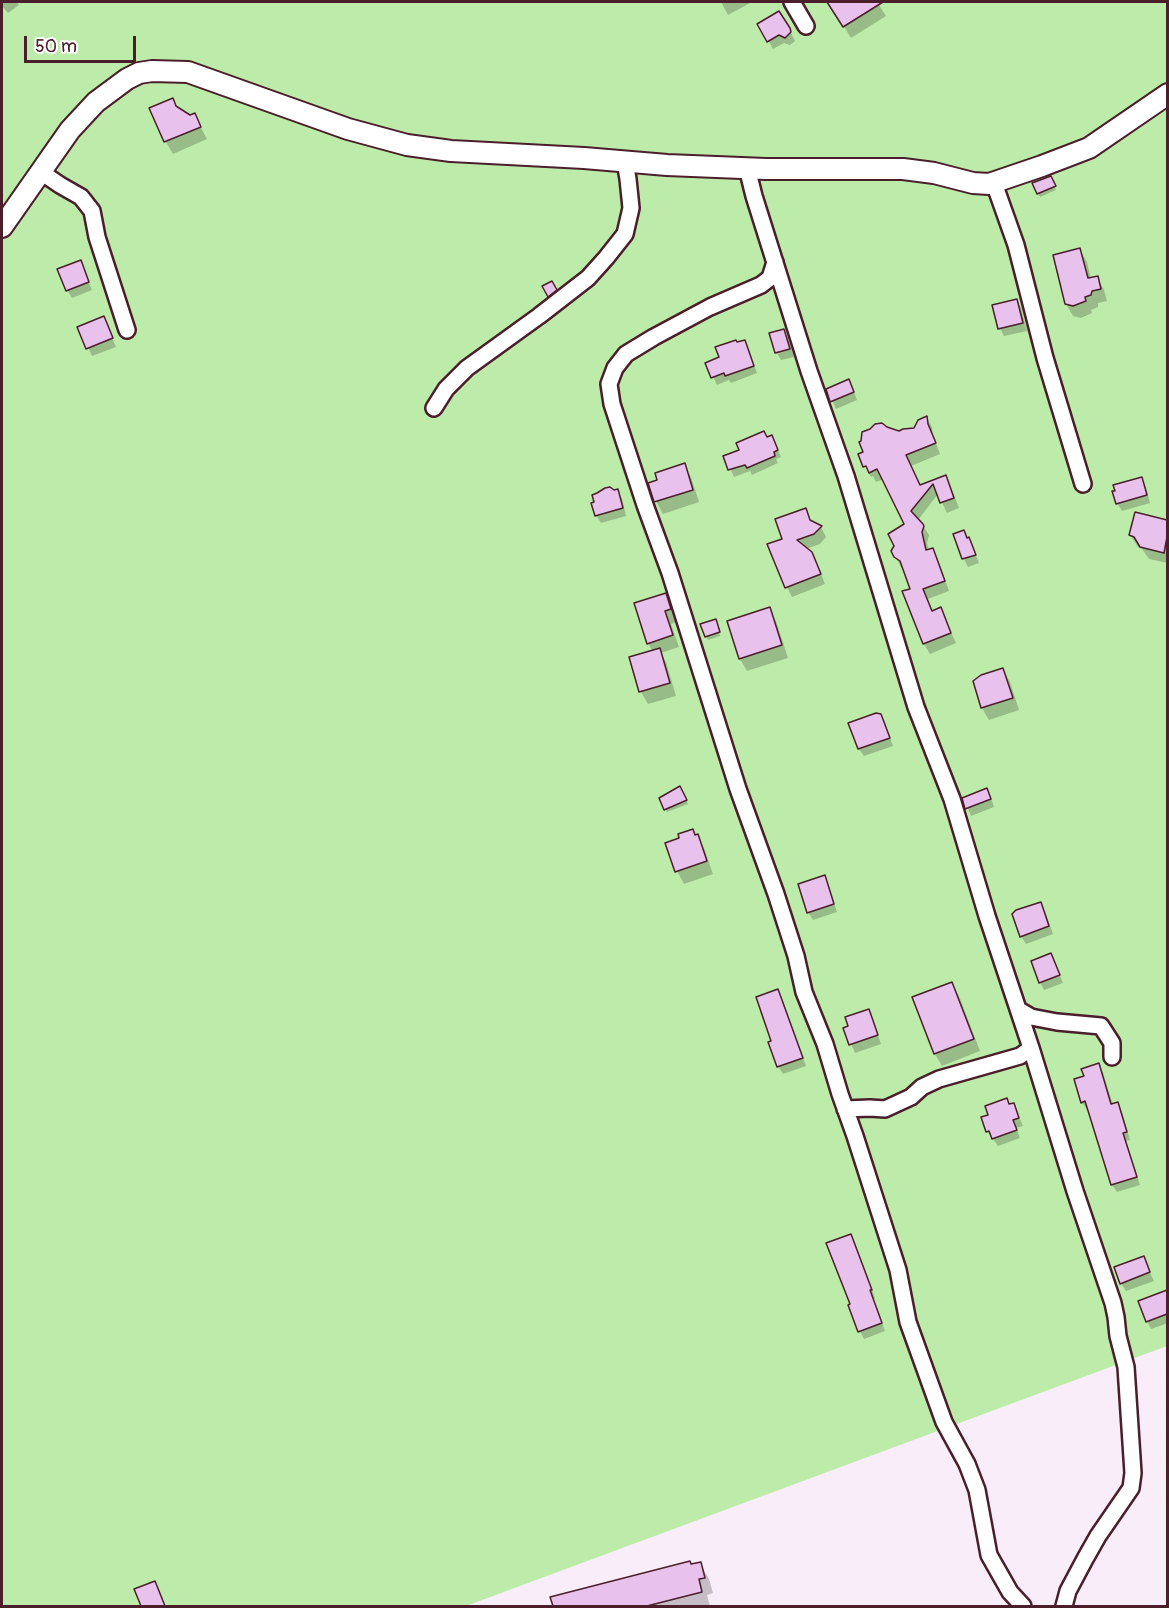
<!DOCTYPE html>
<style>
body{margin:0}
#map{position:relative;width:1169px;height:1608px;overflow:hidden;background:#f8edf9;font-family:Pangolin,sans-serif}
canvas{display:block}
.frame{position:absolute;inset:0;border:3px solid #4a1f2b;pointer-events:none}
.scale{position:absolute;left:24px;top:36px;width:112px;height:27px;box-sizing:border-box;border:3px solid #4a1f2b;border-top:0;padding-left:8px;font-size:18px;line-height:21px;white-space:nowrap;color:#4a1f2b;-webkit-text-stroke:4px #fff;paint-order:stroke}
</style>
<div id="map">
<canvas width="1169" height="1608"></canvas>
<div class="frame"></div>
<div class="scale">50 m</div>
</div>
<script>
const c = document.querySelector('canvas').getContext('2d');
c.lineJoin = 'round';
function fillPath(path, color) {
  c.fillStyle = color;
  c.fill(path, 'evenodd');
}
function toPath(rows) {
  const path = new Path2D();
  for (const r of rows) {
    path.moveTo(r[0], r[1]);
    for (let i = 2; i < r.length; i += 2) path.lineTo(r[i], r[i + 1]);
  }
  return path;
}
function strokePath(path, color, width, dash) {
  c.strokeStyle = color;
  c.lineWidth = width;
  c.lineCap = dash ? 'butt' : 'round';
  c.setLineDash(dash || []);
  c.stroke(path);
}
fillPath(toPath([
 [2,2,1167,2,1167,1346,466,1606,2,1606]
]), '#bdecaa');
fillPath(toPath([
 [2,2,17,2,19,5,8,13,2,6],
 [721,2,752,2,728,15],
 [829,2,877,2,886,16,851,38],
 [759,24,789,29,795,41,790,45,784,43,773,49],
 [151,108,177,109,190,117,194,115,207,139,173,154,166,142],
 [1052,181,1056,190,1040,197,1034,184],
 [1080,250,1087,262,1091,279,1097,277,1104,290,1107,301,1098,303,1098,307,1091,310,1092,313,1081,318,1073,316,1066,304],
 [80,262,92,290,72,298,67,290],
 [552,283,560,298,553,304,549,296],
 [1017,300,1021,308,1027,331,1004,336,1000,328],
 [107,326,116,347,92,356,79,327],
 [784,331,788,338,794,357,781,360,777,353],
 [744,342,748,349,757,373,731,383,729,380,717,385,707,363,721,358,737,344],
 [853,389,857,400,836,409,828,390],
 [927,418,932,427,933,436,940,454,911,466,920,487,945,477,951,487,959,508,947,513,938,494,918,520,922,524,929,535,927,543,929,551,932,550,938,560,949,591,928,599,933,612,940,609,956,643,930,654,924,644,904,592,912,589,905,569,901,567,895,556,895,547,906,525,884,479,876,482,873,476,871,477,860,455,899,433,915,430],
 [767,439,775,444,781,457,776,459,778,463,752,475,750,471,734,477,725,457],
 [684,465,691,477,699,502,663,514,656,501],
 [1141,479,1146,487,1150,503,1122,511,1117,503],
 [614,491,617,491,622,499,626,516,601,523,596,515],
 [806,510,812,523,821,527,826,537,820,544,806,549,811,553,817,564,825,584,792,597,787,587,783,540],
 [1136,514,1168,522,1168,563,1149,559,1142,549,1138,547,1130,535],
 [955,535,969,539,979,563,968,567,964,559],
 [665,594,672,607,677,622,671,624,679,647,661,653,666,662,676,696,648,704,641,692,631,658,653,652,648,643],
 [769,609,776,621,788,658,747,671,740,659],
 [717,624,720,636,708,640,706,636],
 [1003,670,1010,682,1019,710,989,720,982,708],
 [880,715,885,724,893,746,864,756,859,749,850,724],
 [680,788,688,804,667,812,665,809],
 [991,798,994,807,971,816,964,799],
 [697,836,704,848,713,874,684,884,677,871,667,844],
 [824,877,828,885,837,912,813,920,808,912],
 [1040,904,1045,911,1053,934,1026,944,1021,936],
 [1051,955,1063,983,1044,990,1040,982],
 [952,984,959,996,980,1051,942,1066,935,1054,914,998],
 [777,991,782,999,806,1066,783,1074,778,1066,773,1042],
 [868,1011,872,1019,881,1044,855,1053,845,1029,850,1027],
 [1098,1065,1103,1073,1113,1105,1118,1104,1122,1112,1130,1140,1126,1141,1140,1185,1117,1192,1112,1185,1089,1109,1087,1110,1082,1102,1086,1077],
 [1013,1104,1023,1126,1016,1128,1020,1138,998,1146,987,1131,1010,1106],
 [851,1236,855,1243,875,1298,873,1299,885,1331,864,1339,860,1331],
 [1143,1258,1154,1281,1126,1291,1121,1283],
 [1168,1292,1168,1323,1151,1329,1147,1321,1140,1302],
 [700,1564,709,1579,713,1593,707,1595,710,1606,555,1606,552,1598]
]), '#0003');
const building = toPath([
 [827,2,883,2,843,27,827,2],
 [779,11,790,28,791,32,785,38,779,35,767,42,757,24,779,11],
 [173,98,176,106,190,115,195,113,201,127,164,142,149,108,173,98],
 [1051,176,1056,186,1037,194,1032,183,1051,176],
 [1080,248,1088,278,1098,276,1101,289,1092,291,1091,295,1085,297,1086,301,1073,306,1065,304,1053,255,1080,248],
 [81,260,89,282,66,291,57,269,81,260],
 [552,281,557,290,548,297,542,286,552,281],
 [1017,299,1023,323,998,329,992,305,1017,299],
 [104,316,113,338,86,349,77,327,104,316],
 [784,329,790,349,775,353,769,333,784,329],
 [736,340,737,342,745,340,754,366,725,376,724,373,711,378,705,363,719,357,715,347,736,340],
 [849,379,854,392,830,402,826,389,849,379],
 [927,416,928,424,936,443,906,455,920,485,946,475,954,498,940,503,933,484,911,511,923,524,924,526,922,532,926,550,933,548,945,581,923,589,932,611,941,607,951,633,923,644,902,591,910,589,900,561,894,557,891,551,894,546,888,534,904,524,877,469,869,473,866,466,863,467,858,454,863,452,859,442,861,441,862,432,870,429,875,424,882,423,887,427,899,431,903,429,914,428,918,420,927,416],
 [764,431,767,437,772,435,778,450,774,452,775,456,747,468,745,465,728,470,723,456,739,450,736,443,764,431],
 [685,463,693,490,654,502,648,483,657,480,655,473,685,463],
 [1142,477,1147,495,1116,504,1112,491,1115,491,1113,485,1142,477],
 [610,487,614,490,618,489,623,508,595,516,591,503,594,502,592,495,597,493,605,488,610,487],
 [806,508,810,520,822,526,814,534,797,540,812,552,821,574,785,588,767,544,782,539,775,519,806,508],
 [1135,512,1167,520,1167,537,1164,553,1140,547,1134,537,1129,535,1135,512],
 [964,530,967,538,969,537,976,555,962,559,953,534,964,530],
 [666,593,671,609,665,611,673,635,647,644,634,603,666,593],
 [770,607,782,645,739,659,727,621,770,607],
 [716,619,720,632,705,637,700,624,716,619],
 [660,648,670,683,639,692,629,657,660,648],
 [1003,668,1013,698,981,708,973,681,981,675,1003,668],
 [876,713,881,714,890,738,858,749,848,723,876,713],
 [680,786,687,800,664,810,659,798,680,786],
 [987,788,991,799,965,809,962,798,987,788],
 [693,829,695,835,698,834,707,861,675,872,665,843,679,838,678,834,693,829],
 [825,875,834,904,807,913,798,884,825,875],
 [1041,902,1049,926,1020,937,1012,914,1016,910,1041,902],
 [1051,953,1060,975,1039,983,1031,961,1051,953],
 [952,982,974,1039,934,1054,912,997,952,982],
 [778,989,803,1058,777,1067,768,1042,771,1041,756,997,778,989],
 [869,1009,878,1035,849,1045,843,1028,848,1026,845,1017,869,1009],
 [1099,1063,1111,1104,1118,1102,1127,1132,1123,1133,1137,1177,1111,1185,1085,1101,1081,1103,1074,1079,1084,1076,1081,1069,1099,1063],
 [1007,1098,1009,1104,1014,1103,1019,1118,1013,1120,1017,1130,992,1139,989,1131,986,1132,981,1117,988,1115,985,1106,1007,1098],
 [851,1234,872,1290,870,1290,882,1323,858,1332,848,1305,850,1304,826,1243,851,1234],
 [1144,1256,1150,1272,1120,1284,1114,1267,1144,1256],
 [1167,1290,1167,1314,1146,1322,1138,1301,1167,1290],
 [690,1561,691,1564,701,1562,705,1578,699,1579,702,1592,647,1606,553,1606,550,1597,690,1561],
 [155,1581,165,1606,141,1606,134,1589,155,1581]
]);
fillPath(building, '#e8c2ec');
strokePath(building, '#4a1f2b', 1.5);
const minor = toPath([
 [792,2,806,26],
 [747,168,754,196,809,371,846,476,916,707,952,799,987,916,1031,1048,1075,1191,1113,1303,1116,1317,1118,1336,1126,1367,1133,1473,1131,1488,1098,1536,1085,1559,1068,1591,1064,1606],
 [41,172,60,185,81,197,92,211,97,237,127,330],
 [994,183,1016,245,1045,358,1083,484],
 [775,262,770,278,761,285,710,307,654,337,626,354,615,368,609,384,612,404,645,505,670,573,738,789,776,894,796,956,804,992,825,1044,840,1094,855,1136,898,1270,908,1322,944,1422,967,1464,977,1490,989,1555,1010,1592,1023,1606],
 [434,408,446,389,467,368,539,316,588,278,606,258,625,234,631,208,628,179,625,161],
 [1019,1010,1031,1017,1057,1022,1101,1026,1112,1043,1112,1057],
 [845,1109,870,1108,885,1109,911,1097,922,1087,939,1079,1020,1056,1031,1048]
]);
const tertiary = toPath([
 [2,227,70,130,96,102,127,79,139,73,152,71,188,72,348,129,407,145,451,151,584,158,667,165,766,169,903,169,934,173,973,183,989,184,1042,166,1089,148,1168,94]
]);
strokePath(minor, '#4a1f2b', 20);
strokePath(tertiary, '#4a1f2b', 24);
strokePath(minor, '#fff', 15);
strokePath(tertiary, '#fff', 20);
</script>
